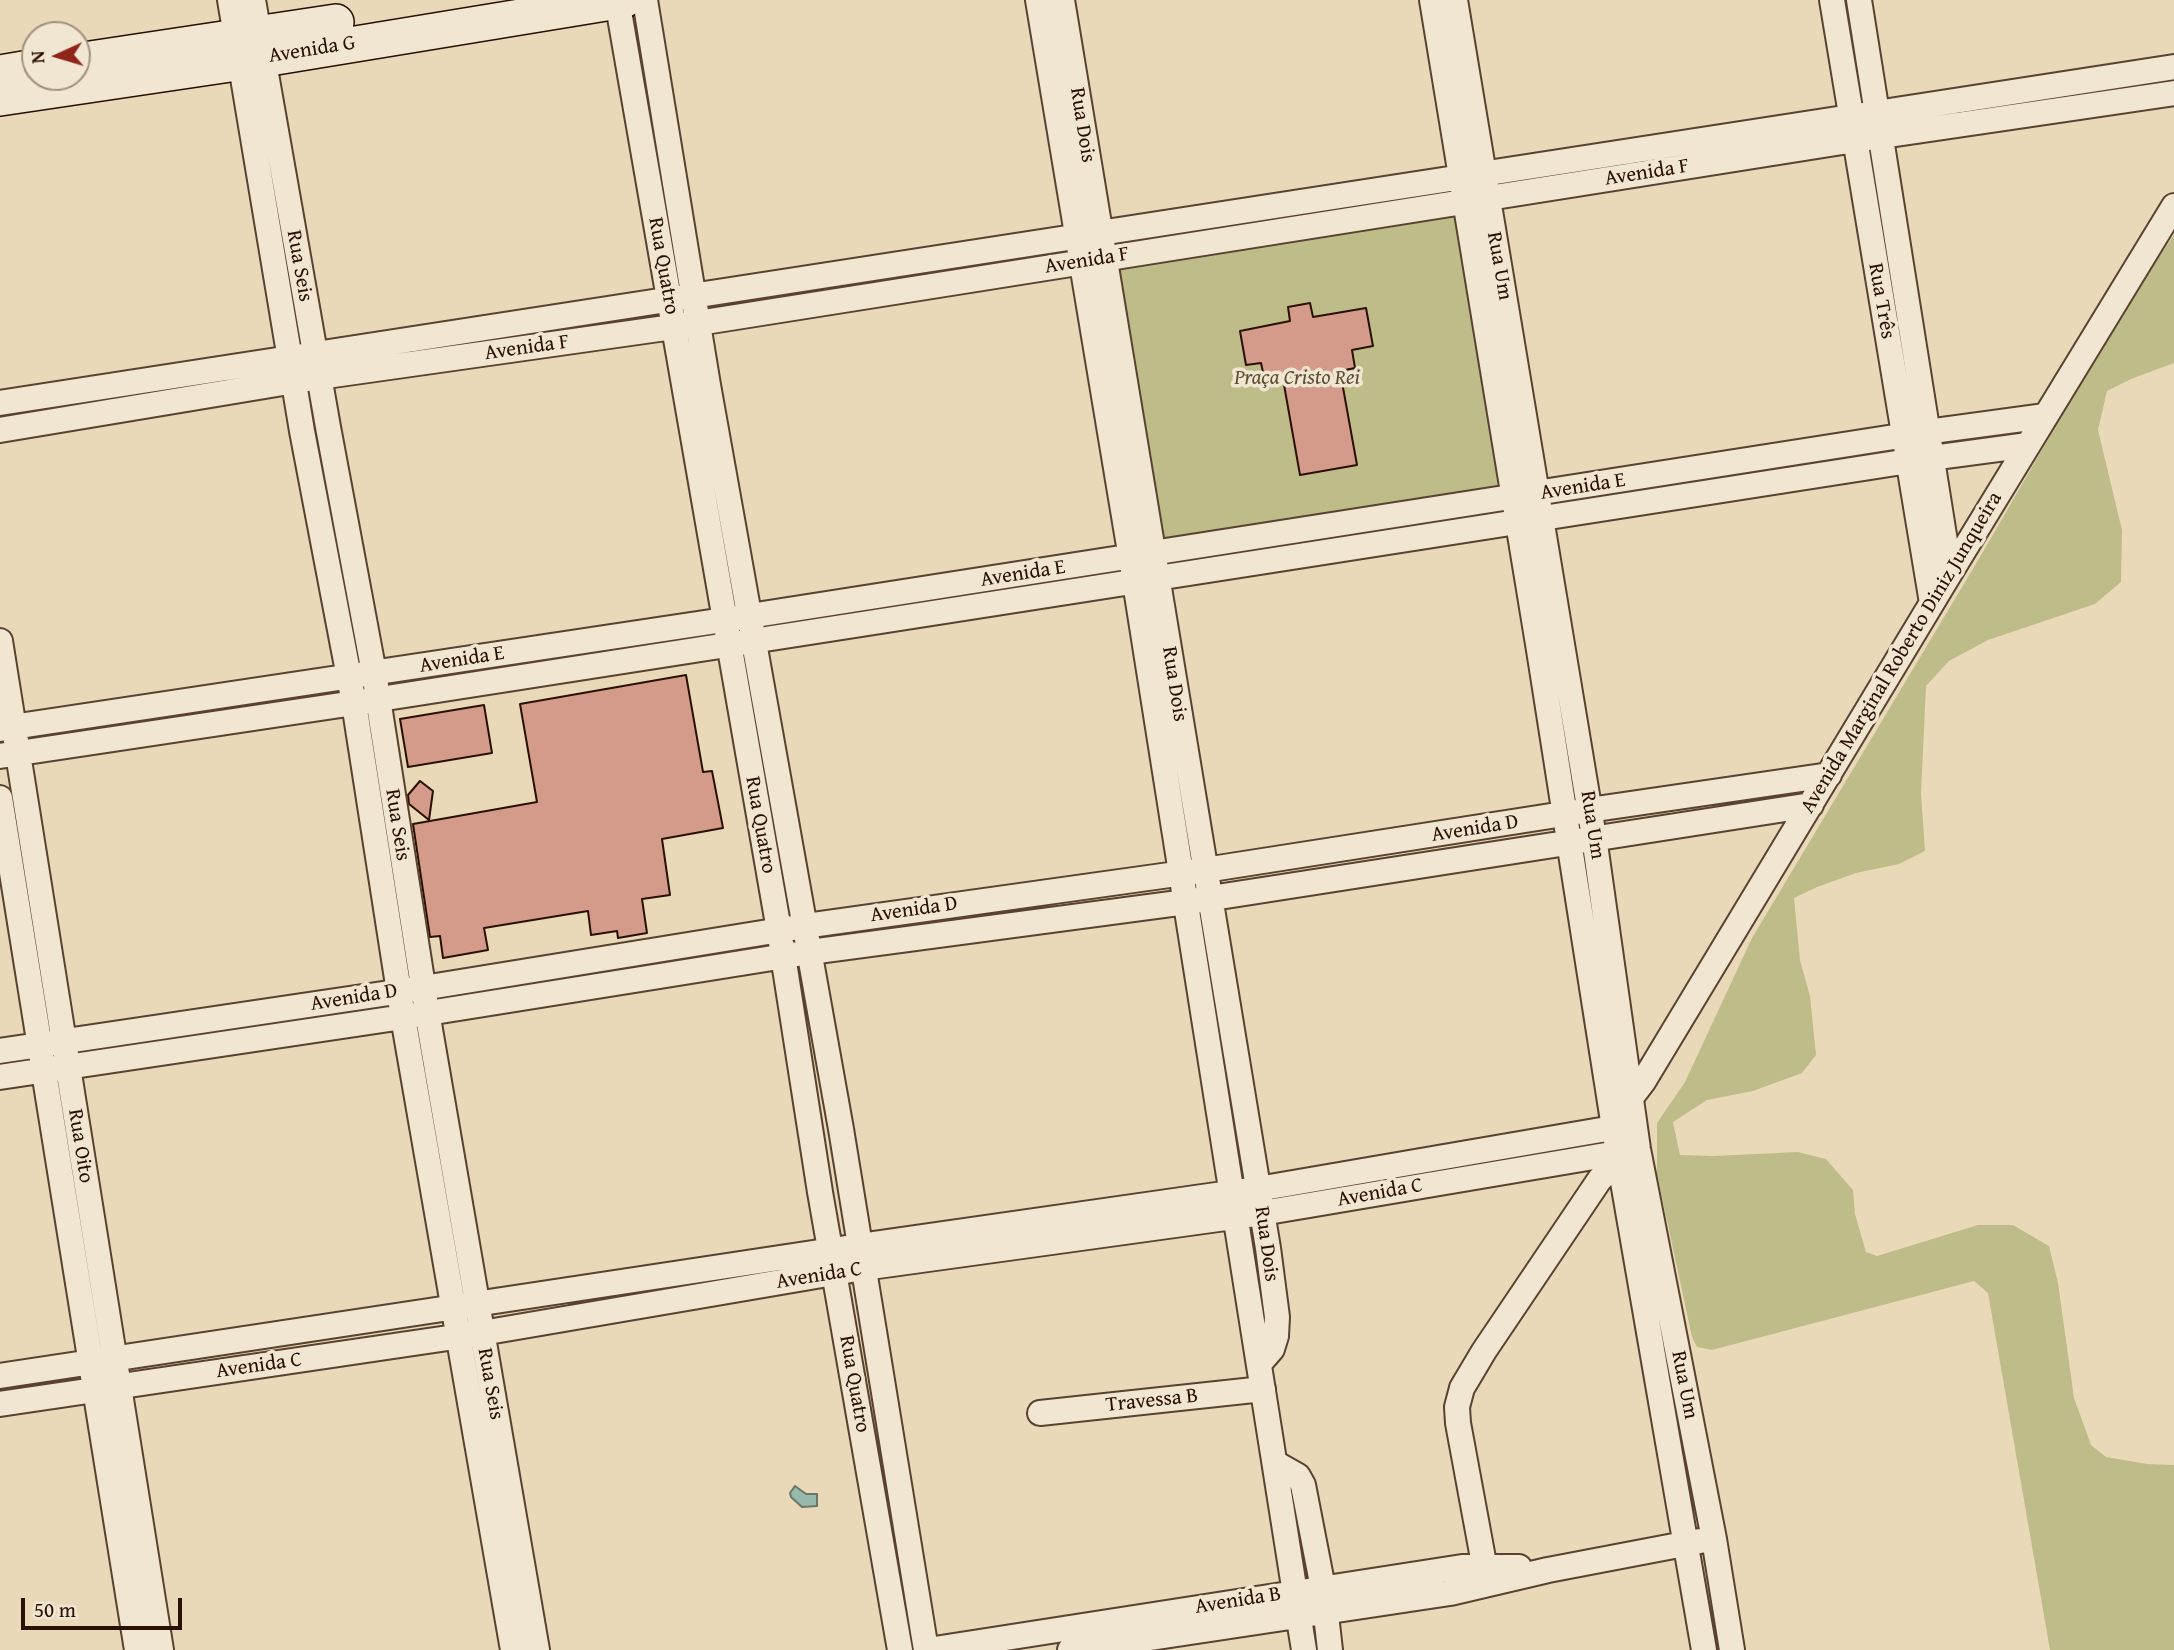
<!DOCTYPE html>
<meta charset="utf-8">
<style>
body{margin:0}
#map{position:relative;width:2174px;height:1650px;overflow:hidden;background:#e9d9b9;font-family:"Gentium Book Plus",serif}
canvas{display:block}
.north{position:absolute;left:21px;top:21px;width:70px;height:70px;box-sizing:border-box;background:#f1e6d2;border:2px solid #a1907e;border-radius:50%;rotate:266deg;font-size:19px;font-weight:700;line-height:28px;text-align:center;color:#291001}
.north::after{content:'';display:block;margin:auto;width:24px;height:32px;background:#8f2418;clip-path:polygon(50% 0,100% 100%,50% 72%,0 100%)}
.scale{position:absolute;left:21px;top:1598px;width:161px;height:32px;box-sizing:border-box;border:4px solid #291001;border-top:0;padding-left:9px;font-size:21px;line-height:24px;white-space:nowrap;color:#291001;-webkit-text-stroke:5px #f1e6d2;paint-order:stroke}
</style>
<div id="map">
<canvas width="2174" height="1650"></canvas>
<div class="north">N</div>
<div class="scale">50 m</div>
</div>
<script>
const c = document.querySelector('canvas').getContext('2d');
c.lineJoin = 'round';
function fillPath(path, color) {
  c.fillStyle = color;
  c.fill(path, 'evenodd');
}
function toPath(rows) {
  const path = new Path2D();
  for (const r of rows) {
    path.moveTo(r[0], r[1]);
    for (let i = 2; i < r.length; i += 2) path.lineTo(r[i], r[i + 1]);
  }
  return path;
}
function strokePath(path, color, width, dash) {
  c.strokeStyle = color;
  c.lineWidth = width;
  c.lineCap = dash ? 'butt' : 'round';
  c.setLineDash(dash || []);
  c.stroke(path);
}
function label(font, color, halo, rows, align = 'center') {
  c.font = font + ' "Gentium Book Plus",serif';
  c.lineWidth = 7;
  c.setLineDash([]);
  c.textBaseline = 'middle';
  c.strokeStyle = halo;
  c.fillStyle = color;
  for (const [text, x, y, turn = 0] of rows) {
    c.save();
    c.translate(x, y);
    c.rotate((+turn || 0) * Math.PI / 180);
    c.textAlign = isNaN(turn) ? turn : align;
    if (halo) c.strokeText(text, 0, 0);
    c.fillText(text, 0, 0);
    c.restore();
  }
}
fillPath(toPath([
 [1465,203,1513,497,1152,552,1104,258],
 [2174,235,2174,363,2131,379,2107,391,2098,430,2122,530,2121,582,2095,604,1988,640,1949,661,1926,686,1921,793,1925,851,1899,864,1856,873,1817,887,1794,898,1800,960,1810,996,1816,1055,1802,1073,1753,1091,1707,1100,1673,1122,1680,1155,1714,1156,1798,1152,1826,1159,1853,1190,1855,1214,1866,1252,1877,1256,1978,1225,2013,1225,2049,1246,2058,1283,2074,1398,2091,1445,2106,1457,2147,1464,2174,1465,2174,1650,2050,1650,1988,1293,1974,1281,1712,1350,1697,1347,1692,1337,1657,1174,1657,1123,1685,1082,1752,938,1980,557,2124,308]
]), '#bebd8a');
const water = toPath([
 [795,1486,806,1494,817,1494,817,1506,802,1507,791,1497,790,1493,795,1486]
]);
fillPath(water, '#97baad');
strokePath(water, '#6b7668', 2);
const building = toPath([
 [1310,303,1313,317,1366,308,1373,346,1352,350,1355,368,1340,371,1357,465,1300,475,1283,379,1265,382,1261,363,1246,365,1240,331,1290,321,1288,307,1310,303],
 [686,675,703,772,712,771,723,828,662,839,670,895,642,899,647,933,618,938,617,931,591,935,588,911,484,928,488,950,443,958,440,936,430,937,413,824,537,802,520,704,686,675],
 [484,705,492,753,408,767,400,719,484,705],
 [420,781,433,791,429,820,409,804,408,795,420,781]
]);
fillPath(building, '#d49b8b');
strokePath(building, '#291001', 2);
const street = toPath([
 [230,0,302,431,354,703,403,1017,513,1650],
 [253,0,328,427,374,673,427,1012,537,1650],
 [617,0,779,930,820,1192,900,1650],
 [645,0,708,385,841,1129,926,1650],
 [1038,0,1135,582,1304,1650],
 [1062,0,1268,1248,1277,1317,1276,1336,1272,1349,1259,1364],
 [1432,0,1539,650,1618,1153,1704,1650],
 [1455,0,1594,837,1638,1149,1714,1539,1732,1650],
 [1832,0,1932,603],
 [1859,0,1950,573],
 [0,403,2174,67],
 [0,430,319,377,673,327,1855,140,2174,93],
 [0,641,161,1650],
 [0,729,724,620,1926,432,2045,416],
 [0,756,354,703,1909,461,2028,445],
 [0,798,137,1650],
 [0,1051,423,988,805,926,1205,870,1589,810,1829,775],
 [0,1077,403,1017,810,952,1186,902,1811,805],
 [1624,1102,1630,1099,1643,1082,1950,573,2174,206],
 [0,1376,859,1246,1258,1189,1630,1125],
 [0,1404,482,1333,863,1268,1262,1213,1635,1150],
 [1040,1413,1263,1389],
 [1275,1463,1298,1476,1303,1485,1323,1588,1330,1650],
 [1487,1580,1458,1423,1457,1407,1462,1388,1484,1351,1600,1179,1620,1161,1632,1160],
 [928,1650,1462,1567,1519,1567],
 [1070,1650,1450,1593,1548,1570,1700,1541]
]);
const secondary = toPath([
 [77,61,336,22],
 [0,73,35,67],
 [0,98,264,59,624,0]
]);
strokePath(street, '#59422f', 28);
strokePath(secondary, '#291001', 38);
strokePath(street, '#f1e6d2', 24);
strokePath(secondary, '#f1e6d2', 35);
label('21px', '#291001', '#f1e6d2', [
 ["Avenida G",312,50,-9],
 ["Rua Dois",1082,125,81],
 ["Avenida F",1647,173,-9],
 ["Avenida F",1087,261,-9],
 ["Rua Seis",299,266,80],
 ["Rua Quatro",663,266,80],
 ["Rua Um",1499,266,80],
 ["Rua Três",1881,301,80],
 ["Avenida F",527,348,-8],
 ["Avenida E",1583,487,-9],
 ["Avenida E",1023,574,-9],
 ["Avenida Marginal Roberto Diniz Junqueira",1902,653,-59],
 ["Avenida E",462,660,-9],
 ["Rua Dois",1174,684,81],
 ["Rua Seis",397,825,81],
 ["Rua Quatro",760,825,80],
 ["Rua Um",1592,825,81],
 ["Avenida D",1475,829,-9],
 ["Avenida D",914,910,-8],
 ["Avenida D",354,998,-9],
 ["Rua Oito",80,1146,81],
 ["Avenida C",1380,1193,-10],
 ["Rua Dois",1266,1244,82],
 ["Avenida C",819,1276,-9],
 ["Avenida C",259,1366,-8],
 ["Rua Seis",490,1384,80],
 ["Rua Quatro",854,1384,80],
 ["Rua Um",1684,1385,79],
 ["Travessa B",1152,1401,-6],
 ["Avenida B",1238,1601,-9]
]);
label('italic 21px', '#5d4d31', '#f1e6d2', [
 ["Praça Cristo Rei",1297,379]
]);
</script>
